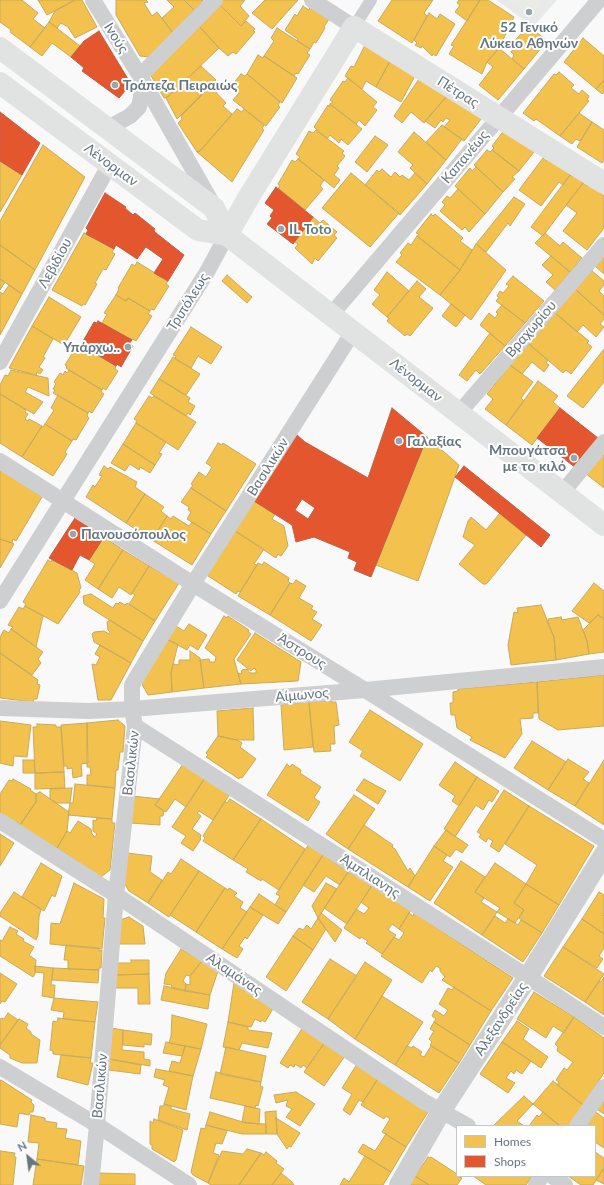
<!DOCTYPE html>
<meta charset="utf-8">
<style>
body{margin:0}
#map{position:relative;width:604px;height:1185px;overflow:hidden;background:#f9f9f9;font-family:Lato,sans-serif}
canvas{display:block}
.legend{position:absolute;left:456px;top:1125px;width:140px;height:52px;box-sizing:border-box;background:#fff;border:1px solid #c1c8cd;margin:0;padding:5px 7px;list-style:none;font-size:12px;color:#657683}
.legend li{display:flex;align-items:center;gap:8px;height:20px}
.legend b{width:20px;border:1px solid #c1c8cd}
.north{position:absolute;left:8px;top:1137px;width:40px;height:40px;-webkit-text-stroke:3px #fff;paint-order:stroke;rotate:331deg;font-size:11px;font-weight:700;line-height:16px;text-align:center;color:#657683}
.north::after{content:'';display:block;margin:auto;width:14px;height:18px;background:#657683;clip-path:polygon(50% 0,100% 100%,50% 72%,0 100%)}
</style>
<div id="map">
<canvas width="604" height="1185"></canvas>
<ul class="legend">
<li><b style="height:11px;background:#f2c14e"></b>Homes</li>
<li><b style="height:11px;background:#e4572e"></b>Shops</li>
</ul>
<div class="north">N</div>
</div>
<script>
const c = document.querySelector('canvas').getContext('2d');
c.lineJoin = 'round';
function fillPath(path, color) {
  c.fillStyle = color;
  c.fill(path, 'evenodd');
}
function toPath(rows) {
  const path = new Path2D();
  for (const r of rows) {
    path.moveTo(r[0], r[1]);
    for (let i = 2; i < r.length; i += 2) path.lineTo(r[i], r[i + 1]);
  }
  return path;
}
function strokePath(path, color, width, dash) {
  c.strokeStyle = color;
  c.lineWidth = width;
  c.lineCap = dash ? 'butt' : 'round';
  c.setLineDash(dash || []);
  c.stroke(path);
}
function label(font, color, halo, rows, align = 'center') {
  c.font = font + ' Lato,sans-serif';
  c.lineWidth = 4;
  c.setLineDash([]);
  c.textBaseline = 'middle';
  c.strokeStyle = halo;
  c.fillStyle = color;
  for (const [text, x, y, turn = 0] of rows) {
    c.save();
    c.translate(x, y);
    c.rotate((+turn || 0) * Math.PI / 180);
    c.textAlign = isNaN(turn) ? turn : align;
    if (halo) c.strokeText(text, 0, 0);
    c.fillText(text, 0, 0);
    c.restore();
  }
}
fillPath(toPath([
 [497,0,557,0,533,27]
]), '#e8e9e9');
fillPath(toPath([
 [508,0,543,0,532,16]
]), '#e8ebe6');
const homes = toPath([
 [0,0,22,0,38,13,33,19,45,28,30,47,10,32,11,30,0,22,0,0],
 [38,0,75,0,47,15,38,0],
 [75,0,82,0,97,27,75,38,68,27,61,23,57,28,49,22,55,11,75,0],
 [116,0,146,0,148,2,144,3,152,16,157,12,173,33,149,57,140,56,116,15,116,0],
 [167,0,184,0,194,10,173,33,162,18,174,7,167,0],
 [184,0,202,0,203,1,194,10,184,0],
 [223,0,245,0,240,6,249,16,241,26,219,4,223,0],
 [265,0,298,0,272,29,252,13,265,0],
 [392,0,433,0,424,13,427,16,412,43,378,21,392,0],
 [459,0,480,0,467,21,455,12,460,5,457,3,459,0],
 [480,0,488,0,514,17,499,48,487,62,482,74,449,54,454,46,451,45,480,0],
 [219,4,241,26,246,21,255,29,253,30,255,32,236,54,233,52,228,56,219,48,198,25,219,4],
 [303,6,309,10,310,7,329,19,324,27,325,28,316,43,314,42,310,49,297,41,298,39,285,30,295,14,297,16,303,6],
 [429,13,437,19,440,14,455,24,436,56,433,54,432,56,422,46,421,48,415,45,417,43,414,40,429,13],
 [49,22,80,46,71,57,52,43,42,56,30,47,49,22],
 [198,25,219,48,168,97,164,98,150,74,198,25],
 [528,25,547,41,524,69,512,59,514,55,511,52,517,44,514,42,528,25],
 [277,28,310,49,307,53,310,55,298,74,296,73,294,76,264,56,274,41,271,38,277,28],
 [583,38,604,56,604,80,596,89,564,62,583,38],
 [365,45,390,61,376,87,366,81,362,89,345,76,351,66,354,67,365,45],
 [499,48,524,69,498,100,479,85,493,67,487,62,499,48],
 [258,55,263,58,264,56,297,78,282,103,247,74,258,55],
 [390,61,415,76,401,102,376,87,390,61],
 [201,66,216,80,177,119,166,98,201,66],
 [559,72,574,85,571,88,579,94,582,90,589,96,587,100,589,101,560,136,536,119,534,121,523,113,554,74,556,75,559,72],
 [241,74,245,76,247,74,280,102,278,105,280,107,266,126,233,100,239,93,231,86,241,74],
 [348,78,377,102,373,107,377,110,365,126,359,120,356,124,330,104,333,102,330,100,343,81,345,82,348,78],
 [419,79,447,96,424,123,411,112,402,123,394,116,419,79],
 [604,80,604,92,602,94,596,89,604,80],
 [209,88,211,91,213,89,226,103,223,106,232,114,200,151,197,152,178,123,182,119,181,116,209,88],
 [447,96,482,118,464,141,444,127,450,120,446,118,443,122,441,120,435,128,425,121,447,96],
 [330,104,362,129,348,145,341,139,339,143,330,135,327,139,314,127,328,105,329,107,330,104],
 [237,109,242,112,244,109,264,125,262,129,264,130,232,182,197,152,200,151,237,109],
 [579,113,592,122,580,141,576,139,572,144,560,136,579,113],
 [592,122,604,130,604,160,602,163,577,147,592,122],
 [442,125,462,139,446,160,426,142,442,125],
 [505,129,534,152,519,171,492,150,494,148,492,146,505,129],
 [316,130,344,151,342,153,345,156,337,166,339,168,334,175,340,180,334,188,298,159,300,157,296,154,309,131,313,133,316,130],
 [414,132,446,160,427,184,410,168,413,165,398,152,414,132],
 [375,136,388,145,367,172,355,162,375,136],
 [43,145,85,177,35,270,0,245,0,221,43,145],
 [487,150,490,152,492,150,519,171,512,177,515,179,503,192,474,165,487,150],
 [543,158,547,161,549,158,570,175,563,185,559,182,541,206,519,190,543,158],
 [298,159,324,180,320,186,323,189,305,210,278,188,280,187,278,184,292,160,295,162,298,159],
 [0,161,22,175,0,212,0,161],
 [476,167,503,192,485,214,455,186,470,168,472,171,476,167],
 [382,169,391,177,395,172,400,177,402,175,409,180,415,173,427,184,400,215,365,185,377,170,379,172,382,169],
 [351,173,399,213,370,247,322,208,351,173],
 [570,175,582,179,581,182,583,183,543,236,531,227,570,175],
 [583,183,587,186,588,184,604,196,604,228,587,250,563,231,577,213,566,205,583,183],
 [458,189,485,214,469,232,465,227,462,230,440,211,445,205,442,202,447,196,450,198,458,189],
 [514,197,525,204,510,226,508,223,486,252,476,244,514,197],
 [431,214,433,216,435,214,463,238,460,241,472,250,460,270,417,236,419,234,416,233,431,214],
 [313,217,320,223,323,220,337,232,334,235,337,238,318,261,315,258,312,264,295,248,298,244,295,242,313,217],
 [84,233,114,249,112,252,115,254,106,270,103,269,95,283,97,284,85,305,83,304,82,306,52,290,84,233],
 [545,233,560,246,563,242,582,258,570,272,535,243,545,233],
 [417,236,460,270,440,295,396,262,402,255,400,253,408,243,411,245,417,236],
 [476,244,506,270,471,320,440,295,460,270,476,244],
 [0,245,35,270,22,294,0,279,0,245],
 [604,255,604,274,595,266,604,255],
 [551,256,570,272,555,290,546,282,553,275,542,265,551,256],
 [137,262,168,281,166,284,169,286,154,310,151,309,150,311,128,298,126,301,116,295,119,289,118,288,132,264,135,266,137,262],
 [592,271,604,281,604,285,599,291,604,296,604,315,575,289,592,271],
 [387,272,409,291,387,317,372,304,380,295,374,290,387,272],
 [227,275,252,297,247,303,222,281,227,275],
 [513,276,544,301,525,323,496,301,499,297,497,296,500,291,503,293,509,286,506,284,513,276],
 [0,279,5,282,0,290,0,279],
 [417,281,426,289,419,297,433,308,410,336,407,334,405,336,387,321,389,318,387,317,417,281],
 [9,285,22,294,0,335,0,292,3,294,9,285],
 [575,289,604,315,604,319,600,324,604,327,596,337,583,325,577,332,555,313,575,289],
 [116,295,126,301,128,298,150,311,148,314,152,316,136,341,133,339,132,340,102,323,107,314,104,313,116,295],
 [49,297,81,317,64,345,32,326,49,297],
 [451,304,465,315,456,327,442,316,451,304],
 [502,305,525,323,505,346,480,325,489,313,495,318,498,314,496,312,502,305],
 [555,313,589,341,587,343,592,347,571,374,566,370,563,373,529,344,555,313],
 [32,326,53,339,43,357,45,358,39,367,43,370,40,374,37,372,36,375,9,368,32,326],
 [191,327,222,347,211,364,198,356,191,368,175,359,176,356,173,355,191,327],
 [490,333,505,346,480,374,476,370,467,381,459,375,490,333],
 [529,344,548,360,546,363,549,365,544,372,532,362,522,374,510,365,529,344],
 [80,345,116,366,115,369,118,371,106,390,103,388,102,390,66,368,67,367,65,365,76,347,79,348,80,345],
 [604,349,604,382,583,408,567,396,604,349],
 [173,357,200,374,186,395,159,379,173,357],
 [510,365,533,382,521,398,524,401,506,425,485,409,493,399,487,394,510,365],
 [11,370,48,378,49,396,28,387,25,392,43,402,34,414,0,394,0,385,5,375,8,376,11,370],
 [69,370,102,390,101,392,104,394,92,413,89,411,88,413,53,393,55,390,53,389,56,384,54,382,60,373,63,375,65,371,67,373,69,370],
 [159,379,190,398,188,402,195,406,190,415,188,413,186,416,150,393,159,379],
 [538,381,558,396,553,402,560,408,532,445,506,425,538,381],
 [0,394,26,410,25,412,28,414,25,419,28,421,29,419,42,426,22,457,0,443,0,394],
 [58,395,88,413,87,416,89,418,76,440,73,439,72,441,45,424,54,410,51,408,58,395],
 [149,396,152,398,154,396,196,422,178,450,136,423,137,421,134,419,149,396],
 [136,423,166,442,159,453,162,454,155,465,123,444,136,423],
 [45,424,72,441,65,452,67,454,53,476,22,457,42,426,43,427,45,424],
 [427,437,459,465,418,581,376,565,427,437],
 [218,443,222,445,223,443,256,464,226,511,191,488,193,485,191,484,199,472,206,477,212,467,206,463,218,443],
 [123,444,155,465,150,473,140,467,139,470,130,464,125,471,111,463,123,444],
 [604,448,604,488,585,473,604,448],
 [104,466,108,469,110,467,137,482,135,487,145,494,126,523,86,497,93,485,95,487,102,476,99,475,104,466],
 [0,469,42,497,16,541,13,539,12,543,0,539,0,469],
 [191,488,226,511,211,534,187,519,191,512,188,510,189,507,181,502,191,488],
 [145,494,164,507,161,511,167,516,152,540,126,523,145,494],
 [254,501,275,514,272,519,284,526,288,546,281,556,278,554,276,558,235,531,254,501],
 [500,513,526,535,489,581,486,584,483,584,459,564,475,545,463,537,468,521,471,517,486,530,500,513],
 [167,516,171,519,173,516,189,526,192,522,211,534,192,565,152,540,167,516],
 [235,531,264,549,254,564,257,565,240,592,238,591,236,594,205,574,235,531],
 [104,537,123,550,98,589,85,580,95,564,89,560,104,537],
 [0,539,14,544,0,568,0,539],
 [123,550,149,566,131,595,119,587,112,598,98,589,123,550],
 [48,560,51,562,52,560,77,573,81,588,79,590,80,592,58,624,25,606,26,604,23,602,48,560],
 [264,562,289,578,288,581,290,583,270,615,238,596,258,563,262,565,264,562],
 [149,566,179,583,155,621,129,604,135,595,132,593,149,566],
 [296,580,306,586,299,598,313,606,311,609,317,612,312,619,322,625,311,641,270,615,290,583,293,584,296,580],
 [594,583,604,591,604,619,598,615,589,623,572,611,594,583],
 [91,594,113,608,116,603,118,604,120,602,125,605,127,603,155,621,143,641,84,604,83,596,91,594],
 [541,605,554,637,556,660,511,665,508,645,514,612,518,613,517,608,541,605],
 [25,606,43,616,36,647,11,629,13,627,8,625,19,607,23,609,25,606],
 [598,615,604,619,604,652,589,654,587,641,583,630,598,615],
 [224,616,227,618,228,616,249,630,248,632,251,634,234,659,241,684,204,688,200,660,209,659,210,662,215,662,216,657,205,648,224,616],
 [561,617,562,620,578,617,587,641,589,654,556,660,554,637,547,622,548,622,548,619,561,617],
 [110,620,143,641,131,663,94,642,92,634,94,632,104,631,109,634,110,632,108,630,107,622,110,620],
 [189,624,207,635,198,650,190,645,187,650,166,639,176,626,184,631,189,624],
 [11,629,43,652,38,659,41,663,32,675,0,653,0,637,4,630,9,633,11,629],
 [255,633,301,662,298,681,241,684,238,673,241,674,242,670,247,669,250,673,256,673,256,670,254,668,251,671,237,660,255,633],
 [166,639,178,644,171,673,172,692,148,695,139,679,166,639],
 [100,645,131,663,111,700,98,700,92,664,96,665,100,657,95,654,100,645],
 [190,651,200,658,204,688,172,692,171,673,173,664,179,665,179,660,190,660,190,651],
 [0,653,38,680,37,684,40,685,37,699,34,699,33,702,0,698,0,653],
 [604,675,604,726,558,730,539,719,537,682,604,675],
 [537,682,538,713,533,713,533,718,520,719,522,734,505,758,470,740,472,737,457,728,455,715,451,715,450,703,453,703,453,692,458,691,458,689,537,682],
 [331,701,331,702,336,702,339,725,334,726,335,744,330,744,331,751,314,752,309,702,331,701],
 [309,702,313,747,284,750,281,705,309,702],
 [253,708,254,740,237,740,218,736,217,711,253,708],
 [370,710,423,744,400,781,360,756,363,751,349,742,370,710],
 [118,720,125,726,123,752,120,752,118,770,116,770,115,788,87,785,87,775,91,775,90,767,87,767,87,723,118,720],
 [0,721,31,725,27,757,14,756,13,766,0,763,0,721],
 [87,723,88,763,81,764,82,776,73,778,72,768,67,769,67,766,64,766,61,725,87,723],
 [37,724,56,725,56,727,61,727,64,772,35,773,33,727,37,727,37,724],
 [218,736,237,740,242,743,240,747,256,759,242,778,240,777,239,779,206,757,208,755,206,753,218,736],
 [532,741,566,762,548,790,514,768,532,741],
 [568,759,589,772,583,779,589,783,575,806,548,790,568,759],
 [23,760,34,760,35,773,23,773,23,760],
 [604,760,604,825,575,806,604,760],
 [455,762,477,777,459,806,452,801,455,796,439,785,455,762],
 [183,764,205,778,186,807,175,799,166,812,155,805,183,764],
 [287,764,290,767,292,764,301,770,300,773,321,787,314,798,320,802,308,821,267,795,287,764],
 [64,772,65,788,35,789,35,773,64,772],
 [477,777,499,791,492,802,489,800,483,810,476,805,455,837,444,829,477,777],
 [205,778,230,794,213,820,199,811,197,813,201,816,192,829,201,835,200,838,201,839,193,851,181,843,186,836,172,827,205,778],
 [13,779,31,789,30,790,36,794,36,802,20,825,17,822,16,825,0,814,0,794,9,780,12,781,13,779],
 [364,779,386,791,378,804,356,790,364,779],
 [75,784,115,788,112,819,68,815,70,803,73,803,75,784],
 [72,788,70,803,56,803,50,799,50,789,72,788],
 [504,790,529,806,499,852,490,846,493,841,488,838,486,842,479,837,481,834,477,832,504,790],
 [40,792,69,812,67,831,57,848,21,828,22,826,20,825,36,802,36,794,40,792],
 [354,795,375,809,348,849,326,834,354,795],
 [132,796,160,799,155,805,164,811,163,816,160,816,160,825,130,823,132,796],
 [230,799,261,819,233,860,203,841,205,838,203,836,225,801,227,803,230,799],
 [529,806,594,846,559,905,526,884,537,865,505,844,529,806],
 [97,818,112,819,112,823,115,823,110,870,101,877,57,848,67,831,70,833,78,821,91,829,92,834,95,837,97,834,93,831,93,820,96,821,97,818],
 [261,819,305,849,279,890,262,879,261,881,246,872,248,869,233,860,261,819],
 [364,825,393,845,392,847,395,849,408,871,410,868,415,876,408,887,348,849,364,825],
 [446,830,468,845,462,853,456,849,450,857,434,846,446,830],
 [0,834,14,843,0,866,0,834],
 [309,844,323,855,286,912,275,905,280,896,276,894,309,844],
 [434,846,447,855,443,861,453,867,430,901,408,887,434,846],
 [127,853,152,856,150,872,162,880,148,903,129,891,123,881,127,853],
 [323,855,348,872,340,885,326,876,314,892,303,885,323,855],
 [181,859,199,871,169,917,148,903,168,872,171,874,181,859],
 [461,861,485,877,475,892,484,898,481,902,497,912,482,935,434,903,461,861],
 [41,863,62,876,55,897,52,895,44,911,22,897,41,863],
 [495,863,526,884,514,903,524,910,515,923,497,912,500,908,475,892,495,863],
 [199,871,225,888,196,932,170,915,199,871],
 [348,872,351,874,352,872,369,884,368,885,371,887,347,924,324,908,348,872],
 [74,883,104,899,103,918,105,918,102,949,50,944,51,923,60,924,74,883],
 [326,883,337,889,318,918,312,906,326,883],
 [373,884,411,910,399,929,392,924,388,930,396,935,382,954,366,943,368,941,361,937,360,939,344,928,356,909,364,914,369,908,361,902,373,884],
 [526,884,559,905,542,933,519,918,524,910,514,903,526,884],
 [225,888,228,890,229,888,237,893,234,896,243,902,240,908,247,912,222,949,196,932,225,888],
 [14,892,41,909,39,917,38,935,36,940,0,916,0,913,14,892],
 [599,892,604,895,604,913,603,915,604,916,604,934,582,919,599,892],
 [259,894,286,912,278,924,250,907,259,894],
 [250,907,263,915,247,939,245,937,239,946,243,949,237,958,222,949,250,907],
 [321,913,342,930,335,942,318,918,321,913],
 [409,913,413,916,414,913,513,978,491,1011,442,980,445,977,440,971,440,968,436,966,432,972,430,970,422,983,381,956,394,937,399,940,404,933,399,929,409,913],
 [495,916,505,923,508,919,518,925,521,920,542,933,523,962,482,935,495,916],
 [129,917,143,926,145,944,119,944,120,920,129,917],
 [318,918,326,929,313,950,293,936,299,928,303,930,307,925,311,929,318,918],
 [582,919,604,934,604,948,599,956,603,959,597,968,563,947,582,919],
 [10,927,18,931,16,934,24,939,23,941,34,947,29,955,36,960,35,974,33,977,0,956,0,940,2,941,10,927],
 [293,936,313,950,286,991,266,977,293,936],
 [66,945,99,948,99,951,102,950,101,968,99,968,99,970,68,969,68,960,64,960,66,945],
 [563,947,604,974,585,1002,544,976,563,947],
 [181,949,202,961,190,976,186,975,183,981,186,984,185,991,171,988,172,985,164,984,166,973,181,949],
 [330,959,357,976,328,1019,302,1002,330,959],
 [131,960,149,960,149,974,114,975,114,963,131,963,131,960],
 [202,961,218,971,210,995,185,991,186,984,190,985,190,976,202,961],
 [365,962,392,980,355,1039,328,1019,365,962],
 [35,966,53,968,51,985,55,985,54,998,42,996,44,973,35,972,35,966],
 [53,968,99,970,98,983,52,980,53,968],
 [0,973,17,984,5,1002,2,1001,0,1004,0,973],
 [149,974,150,1004,138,1004,138,988,115,988,114,975,149,974],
 [604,977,604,1015,585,1002,599,981,601,982,604,977],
 [234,983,274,1007,265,1022,262,1020,261,1022,255,1019,251,1027,228,1022,234,983],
 [164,986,210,995,208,1009,161,1000,164,986],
 [454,987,491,1011,470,1045,434,1022,436,1019,432,1016,435,1010,444,1016,448,1010,439,1004,448,988,452,990,454,987],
 [534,992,574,1017,564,1033,553,1026,546,1038,517,1019,534,992],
 [382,996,423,1022,395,1065,355,1039,382,996],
 [54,998,98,1002,95,1022,63,1019,64,1012,51,1010,54,998],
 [8,1013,18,1020,0,1045,0,1020,1,1018,4,1019,8,1013],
 [172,1015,207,1024,201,1049,169,1043,171,1036,172,1015],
 [574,1017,604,1038,604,1073,583,1105,557,1085,559,1082,556,1080,564,1068,567,1070,573,1062,557,1051,558,1047,555,1044,574,1017],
 [58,1018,95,1022,91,1058,53,1054,53,1051,50,1050,53,1021,57,1022,58,1018],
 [19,1019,28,1024,26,1028,31,1032,31,1034,40,1040,37,1063,22,1063,10,1058,10,1055,0,1048,0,1045,19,1019],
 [517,1021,529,1029,523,1039,548,1057,541,1068,502,1042,517,1021],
 [228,1022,248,1027,248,1030,272,1033,268,1048,242,1043,239,1050,223,1047,228,1022],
 [434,1022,470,1045,459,1063,430,1045,432,1042,429,1039,434,1031,430,1029,434,1022],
 [303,1027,325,1042,307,1068,303,1065,301,1068,295,1064,294,1067,290,1065,288,1068,280,1063,303,1027],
 [111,1028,123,1030,122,1050,144,1052,144,1059,150,1060,150,1066,109,1059,111,1028],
 [123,1030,152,1034,151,1045,144,1044,144,1047,123,1045,123,1030],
 [166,1042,185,1046,182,1056,163,1053,166,1042],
 [325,1042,345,1056,324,1086,304,1072,325,1042],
 [502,1042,531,1061,522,1074,516,1070,514,1074,511,1071,506,1078,515,1083,508,1093,480,1074,502,1042],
 [185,1046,201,1049,193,1076,169,1071,172,1061,180,1063,185,1046],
 [407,1046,412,1048,413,1046,422,1052,420,1055,424,1057,431,1046,459,1063,439,1093,395,1065,407,1046],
 [226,1047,266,1056,261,1082,220,1074,226,1047],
 [61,1055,91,1058,90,1063,93,1063,88,1085,57,1077,61,1055],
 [109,1059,141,1065,140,1074,109,1070,109,1059],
 [357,1064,379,1077,363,1102,359,1100,350,1115,343,1110,352,1094,342,1088,357,1064],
 [156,1069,193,1076,186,1110,164,1104,169,1087,163,1085,165,1080,154,1077,156,1069],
 [216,1072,261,1082,260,1086,263,1087,258,1106,256,1105,255,1108,210,1098,216,1072],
 [379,1077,430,1109,406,1147,382,1132,390,1119,386,1116,384,1119,361,1105,379,1077],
 [1,1080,32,1100,31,1102,34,1105,33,1112,30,1112,29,1115,19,1113,17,1127,0,1124,0,1081,1,1080],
 [553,1081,583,1105,569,1126,560,1126,533,1104,553,1081],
 [296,1092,315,1104,300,1126,286,1117,292,1109,286,1106,288,1100,276,1103,274,1095,296,1092],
 [604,1095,604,1114,595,1108,604,1095],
 [524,1096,533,1104,517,1121,524,1126,493,1126,524,1096],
 [164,1104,171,1106,171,1109,190,1114,187,1130,158,1120,160,1106,164,1106,164,1104],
 [245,1106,260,1109,259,1124,242,1122,245,1106],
 [276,1111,277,1134,266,1134,265,1112,276,1111],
 [594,1111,604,1118,604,1148,595,1142,595,1126,584,1126,594,1111],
 [210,1112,246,1123,266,1124,266,1134,242,1134,206,1125,210,1112],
 [543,1112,560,1126,529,1126,537,1115,539,1117,543,1112],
 [31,1115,45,1118,45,1121,57,1123,56,1128,67,1129,65,1138,81,1141,78,1165,37,1159,39,1143,28,1142,31,1115],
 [276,1118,300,1133,291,1147,289,1146,287,1149,277,1134,276,1118],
 [154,1119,183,1130,176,1160,174,1162,152,1149,152,1145,150,1144,150,1121,153,1123,154,1119],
 [206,1125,227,1131,222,1144,216,1143,213,1153,219,1155,208,1183,193,1175,191,1172,201,1128,205,1129,206,1125],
 [386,1134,406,1147,391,1172,358,1152,363,1144,375,1151,386,1134],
 [247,1149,261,1153,239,1185,211,1185,208,1183,222,1151,243,1154,247,1149],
 [0,1151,15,1153,14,1157,16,1157,13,1185,0,1185,0,1151],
 [266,1152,277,1161,276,1163,284,1169,272,1185,239,1185,261,1153,264,1155,266,1152],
 [595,1152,604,1158,604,1168,593,1185,581,1185,568,1176,595,1176,595,1152],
 [365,1156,391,1172,383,1185,340,1185,344,1178,349,1182,365,1156],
 [428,1157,430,1158,431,1157,457,1174,457,1176,462,1178,457,1185,429,1185,415,1176,428,1157],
 [37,1159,84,1166,81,1185,33,1185,37,1159],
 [604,1168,604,1184,596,1180,604,1168],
 [98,1173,135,1174,135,1185,97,1185,98,1173],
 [281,1173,292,1182,294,1185,272,1185,281,1173],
 [415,1176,429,1185,409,1185,415,1176],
 [473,1176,532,1176,526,1185,486,1185,473,1176]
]);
fillPath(homes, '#f2c14e');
strokePath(homes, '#c8aa5e', 1);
const shops = toPath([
 [99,31,131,84,119,98,82,71,84,68,71,57,84,41,99,31],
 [0,112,40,143,22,175,0,161,0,112],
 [276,187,313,217,293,244,267,224,272,218,270,216,274,210,265,203,276,187],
 [105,193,126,207,125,208,133,215,135,213,155,229,154,231,156,233,137,259,116,245,114,249,86,234,88,230,86,228,105,193],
 [156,233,184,255,168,281,154,273,163,259,146,247,156,233],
 [98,321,132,340,129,344,133,346,121,367,117,364,116,366,83,346,84,345,82,343,94,322,97,323,98,321],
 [392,408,427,437,371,577,354,570,357,562,348,558,350,552,314,537,296,542,292,525,254,501,297,435,305,442,368,478,392,408],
 [302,499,315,508,308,519,295,510,302,499],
 [560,408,598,438,576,468,537,438,560,408],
 [464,466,550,535,541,547,455,477,464,466],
 [75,518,104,537,89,560,80,555,72,570,49,558,75,518]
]);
fillPath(shops, '#e4572e');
strokePath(shops, '#be6048', 1);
strokePath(toPath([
 [354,27,371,0]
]), '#cecfd0', 12);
strokePath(toPath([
 [93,0,140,76,212,203],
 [312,0,354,27],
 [108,128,130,116,139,107,141,97,140,76,215,0],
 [331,315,599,0],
 [0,362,110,164],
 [459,413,604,245],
 [0,461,193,584,365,690,604,840],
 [562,493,604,442],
 [0,601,207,272,227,235],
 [0,708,89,711,132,709,365,690,604,667],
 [135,726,528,977,604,1027],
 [0,821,116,895,423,1101,468,1126],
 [0,1067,97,1125,189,1185],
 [577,1126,604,1087],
 [552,1176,565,1185],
 [91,1185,97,1125,116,895,135,726,132,709,132,685,193,584,353,332],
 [536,1185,542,1176]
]), '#cecfd0', 16);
strokePath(toPath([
 [399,1185,442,1110,528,977,604,854]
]), '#cecfd0', 20);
strokePath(toPath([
 [0,48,214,208,227,235,604,525],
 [0,83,198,230,227,235],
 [227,235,250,195,354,27,604,183]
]), '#e1e2e2', 22);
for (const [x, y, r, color] of [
 [529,12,4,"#99a4ac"],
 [115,85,4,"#99a4ac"],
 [281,229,4,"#99a4ac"],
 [128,347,4,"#99a4ac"],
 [399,441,4,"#99a4ac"],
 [574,458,4,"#99a4ac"],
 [73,534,4,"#99a4ac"]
]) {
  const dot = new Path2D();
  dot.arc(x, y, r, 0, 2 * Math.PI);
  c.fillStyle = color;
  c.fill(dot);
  strokePath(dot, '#fff', 1.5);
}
label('bold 14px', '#657683', '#fff', [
 ["52 Γενικό",529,27,"center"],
 ["Λύκειο Αθηνών",529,43,"center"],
 ["Τράπεζα Πειραιώς",123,85],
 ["IL Toto",289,229],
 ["Υπάρχω..",120,347,"right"],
 ["Γαλαξίας",407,441],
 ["Μπουγάτσα",566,450,"right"],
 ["με το κιλό",566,466,"right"],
 ["Πανουσόπουλος",81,534]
], 'left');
label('14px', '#657683', '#fff', [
 ["Ινούς",116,38,58],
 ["Πέτρας",458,92,32],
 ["Καπανέως",465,157,-50],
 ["Λένορμαν",111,165,36],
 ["Λεβιδίου",55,263,-61],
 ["Τριπόλεως",188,302,-58],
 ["Βραχωρίου",531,329,-49],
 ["Λένορμαν",416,380,38],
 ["Βασιλικών",268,467,-58],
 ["Άστρους",302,651,32],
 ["Αίμωνος",302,695,-5],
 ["Βασιλικών",131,763,-84],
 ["Άμπλιανης",370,876,33],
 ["Αλαμάνας",234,974,34],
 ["Αλεξανδρείας",501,1019,-57],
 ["Βασιλικών",100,1086,-85]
]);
</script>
